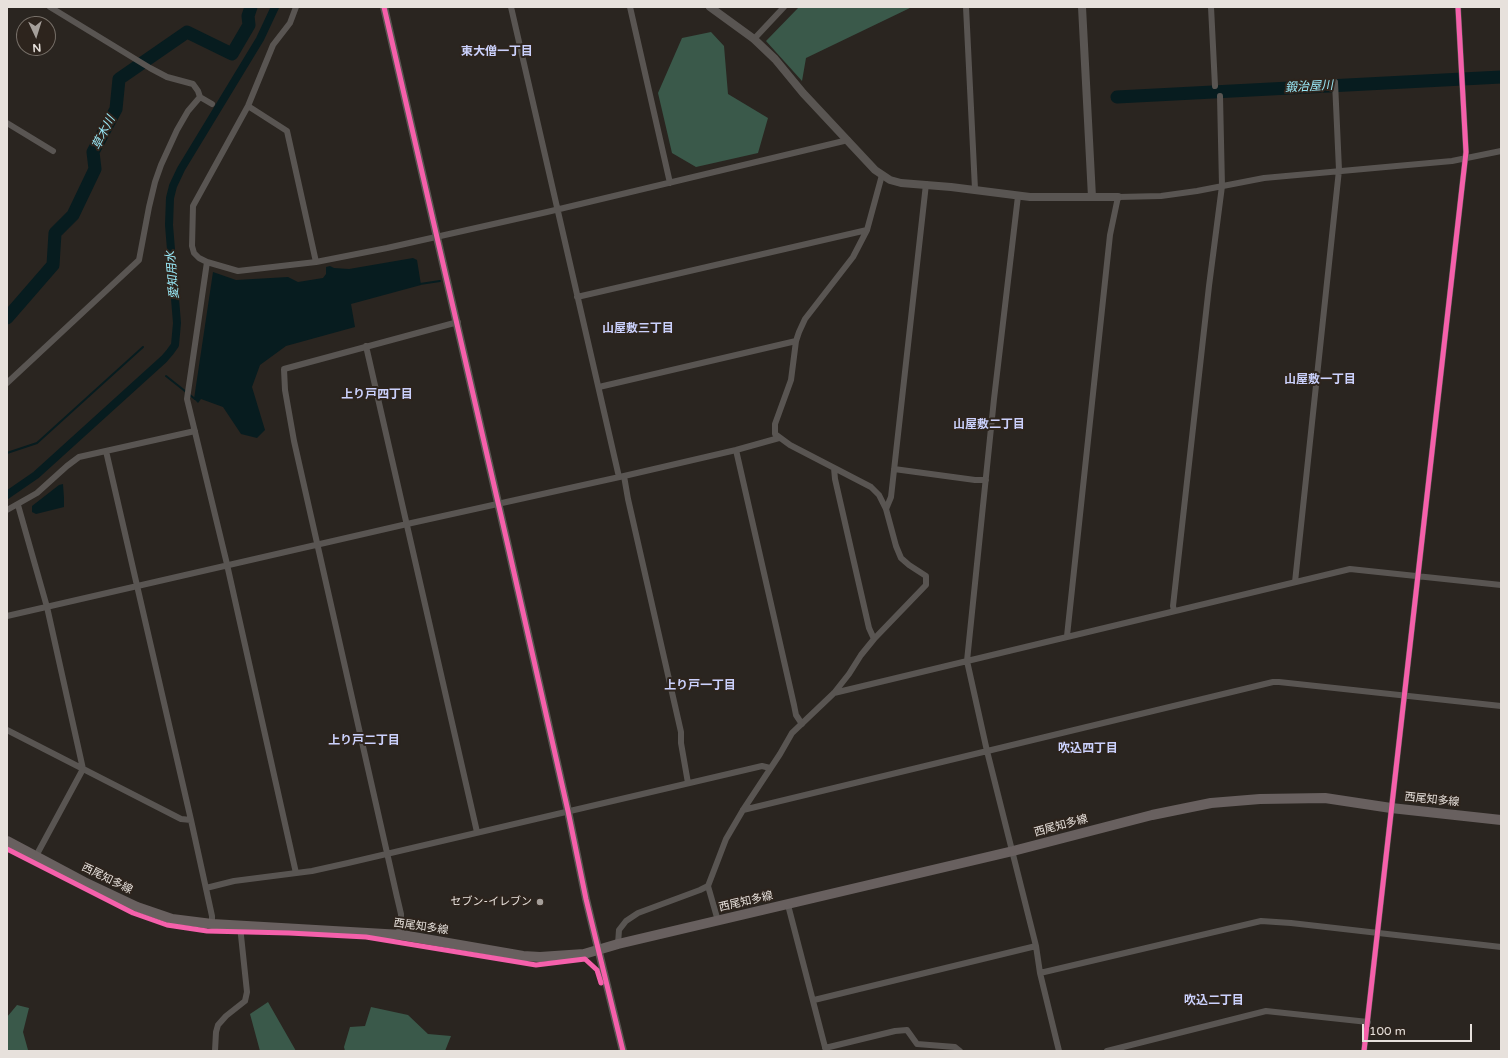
<!DOCTYPE html>
<meta charset="utf-8">
<style>
body{margin:0}
#map{position:relative;width:1508px;height:1058px;overflow:hidden;background:#2a2520;font-family:"Varela Round",sans-serif}
canvas{display:block}
.frame{position:absolute;inset:0;border:8px solid #e7e1dc;pointer-events:none}
.north{position:absolute;left:16px;top:16px;width:40px;height:40px;box-sizing:border-box;background:#2d241d;border:1px solid #777069;border-radius:50%;rotate:176deg;font-size:11px;font-weight:700;line-height:16px;text-align:center;color:#e7e1dc}
.north::after{content:'';display:block;margin:auto;width:14px;height:18px;background:#a59f9a;clip-path:polygon(50% 0,100% 100%,50% 72%,0 100%)}
.scale{position:absolute;left:1362px;top:1024px;width:110px;height:18px;box-sizing:border-box;border:2px solid #e7e1dc;border-top:0;padding-left:5px;font-size:12px;line-height:14px;white-space:nowrap;color:#e7e1dc;-webkit-text-stroke:3px #2d241d;paint-order:stroke}
</style>
<div id="map">
<canvas width="1508" height="1058"></canvas>
<div class="frame"></div>
<div class="north">N</div>
<div class="scale">100 m</div>
</div>
<script>
const c = document.querySelector('canvas').getContext('2d');
c.lineJoin = 'round';
function fillPath(path, color) {
  c.fillStyle = color;
  c.fill(path, 'evenodd');
}
function toPath(rows) {
  const path = new Path2D();
  for (const r of rows) {
    path.moveTo(r[0], r[1]);
    for (let i = 2; i < r.length; i += 2) path.lineTo(r[i], r[i + 1]);
  }
  return path;
}
function strokePath(path, color, width, dash) {
  c.strokeStyle = color;
  c.lineWidth = width;
  c.lineCap = dash ? 'butt' : 'round';
  c.setLineDash(dash || []);
  c.stroke(path);
}
function label(font, color, halo, rows, align = 'center') {
  c.font = font + ' "Varela Round","Noto Sans JP",sans-serif';
  c.lineWidth = 4;
  c.setLineDash([]);
  c.textBaseline = 'middle';
  c.strokeStyle = halo;
  c.fillStyle = color;
  for (const [text, x, y, turn = 0] of rows) {
    c.save();
    c.translate(x, y);
    c.rotate((+turn || 0) * Math.PI / 180);
    c.textAlign = isNaN(turn) ? turn : align;
    if (halo) c.strokeText(text, 0, 0);
    c.fillText(text, 0, 0);
    c.restore();
  }
}
fillPath(toPath([
 [799,7,912,7,806,58,802,81,766,41],
 [711,32,724,46,728,94,768,118,758,153,696,167,672,153,658,93,682,38],
 [268,1002,296,1051,260,1051,250,1014],
 [17,1005,29,1008,23,1032,28,1050,27,1051,7,1051,7,1017],
 [371,1007,408,1015,428,1034,451,1036,445,1051,345,1051,344,1047,350,1027,365,1026]
]), '#3a594a');
fillPath(toPath([
 [413,258,417,260,421,285,351,304,355,327,286,346,260,365,252,387,265,430,257,438,241,434,223,407,201,399,198,403,194,399,213,272,236,280,288,277,298,282,323,278,326,274,326,267,330,266,334,268,349,269],
 [63,484,64,498,64,507,36,514,32,512,32,506,59,485]
]), '#071c1f');
strokePath(toPath([
 [420,284,440,281],
 [166,376,195,399],
 [7,453,37,443,143,347]
]), '#071c1f', 2);
strokePath(toPath([
 [7,495,36,475,164,359,170,352,175,345,177,323,169,225,170,198,173,186,181,169,260,39,275,7]
]), '#071c1f', 8);
strokePath(toPath([
 [1117,97,1501,77],
 [7,318,53,265,55,233,73,215,95,169,93,152,116,109,119,79,187,32,232,54,249,25,248,16,251,7]
]), '#071c1f', 13);
strokePath(toPath([
 [296,7,290,23,273,45,248,106,193,206,192,246,194,253,199,258,207,262,187,399,226,560,296,873],
 [511,7,619,477],
 [630,7,670,183],
 [966,7,975,189],
 [1211,7,1215,86],
 [754,39,784,7],
 [200,97,212,104],
 [248,106,287,131,316,262],
 [7,123,53,151],
 [1018,196,994,399,967,661,987,751,1036,946,1040,973,1059,1051],
 [207,262,238,271,316,262,387,248,547,212,848,140],
 [577,297,867,230],
 [366,346,477,832],
 [7,383,139,260,149,207,155,182,161,165,177,130,188,111,200,97,198,91,193,84,167,77,150,68,50,7],
 [599,387,796,341],
 [736,450,794,705,796,715,802,724],
 [106,451,191,820,212,916,212,924],
 [834,468,835,479,869,628,874,639],
 [894,469,975,480,986,480],
 [624,476,628,499,681,732,681,743,688,783],
 [18,505,47,607,83,769,36,856],
 [886,509,891,497,926,184],
 [7,510,37,493,67,466,79,457,195,431],
 [1295,582,1339,170,1335,82],
 [1174,611,1173,606,1209,286,1222,186,1220,96],
 [7,616,407,524,624,476,736,450,779,438],
 [1067,636,1110,235,1118,197,1161,196,1197,191,1264,178,1452,161,1501,151],
 [834,693,1350,569,1501,585],
 [7,730,181,819,191,820],
 [743,810,1273,682,1279,682,1501,706],
 [206,888,234,881,312,871,348,863,745,770,762,766,770,768],
 [788,905,826,1051],
 [718,921,708,886,726,839,743,810,780,754,792,733,834,693,849,674,861,655,874,639,926,585,926,576,909,565,901,558,896,546,886,509,879,495,871,487,790,445,775,434,775,424,791,380,796,341,799,332,805,319,853,257,867,230,882,175],
 [402,935,399,931,401,925,401,914,397,897,294,441,285,390,284,369,458,322],
 [618,944,619,930,626,921,638,913,700,890,708,886],
 [1040,973,1261,921,1291,923,1501,947],
 [814,1000,1036,946],
 [825,1048,895,1031,907,1030,917,1044,955,1047,960,1051],
 [215,1051,216,1032,218,1025,226,1016,245,1001,247,992,240,926],
 [1107,1051,1266,1011,1368,1022],
 [1364,1051,1466,152,1458,7]
]), '#595552', 6);
strokePath(toPath([
 [384,7,508,546,568,811,586,899,623,1051],
 [710,7,754,39,775,59,803,93,875,170,890,180,901,183,951,187,1030,197,1118,197],
 [1082,7,1092,197]
]), '#595552', 8);
strokePath(toPath([
 [7,841,84,882,137,907,172,919,212,924,402,935,523,956,540,957,584,954,618,944,1013,851,1152,815,1211,803,1260,799,1325,798,1391,808,1501,820]
]), '#68605f', 10);
strokePath(toPath([
 [384,7,508,546,568,811,586,899,623,1051],
 [7,849,133,913,167,925,207,931,289,933,366,937,536,965,585,959,597,970,601,983],
 [1364,1051,1466,152,1458,7]
]), '#f560ab', 5);
for (const [x, y, r, color] of [
 [540,902,4,"#a59f9a"]
]) {
  const dot = new Path2D();
  dot.arc(x, y, r, 0, 2 * Math.PI);
  c.fillStyle = color;
  c.fill(dot);
  strokePath(dot, '#2d241d', 1.5);
}
label('11px', '#e7e1dc', '#2d241d', [
 ["西尾知多線",1432,800,6],
 ["西尾知多線",1061,826,-15],
 ["西尾知多線",107,879,26],
 ["西尾知多線",746,902,-13],
 ["西尾知多線",421,927,8]
]);
label('11px', '#e7e1dc', '#2d241d', [
 ["セブン-イレブン",532,902]
], 'right');
label('bold 12px', '#cbd1fc', '#2d241d', [
 ["東大僧一丁目",497,52],
 ["山屋敷三丁目",638,329],
 ["山屋敷一丁目",1320,380],
 ["上り戸四丁目",377,395],
 ["山屋敷二丁目",989,425],
 ["上り戸一丁目",700,686],
 ["上り戸二丁目",364,741],
 ["吹込四丁目",1088,749],
 ["吹込二丁目",1214,1001]
]);
label('italic 12px', '#9aeaf9', '#2d241d', [
 ["鍛治屋川",1309,87,-3],
 ["草木川",104,133,-63],
 ["愛知用水",173,275,-95]
]);
</script>
